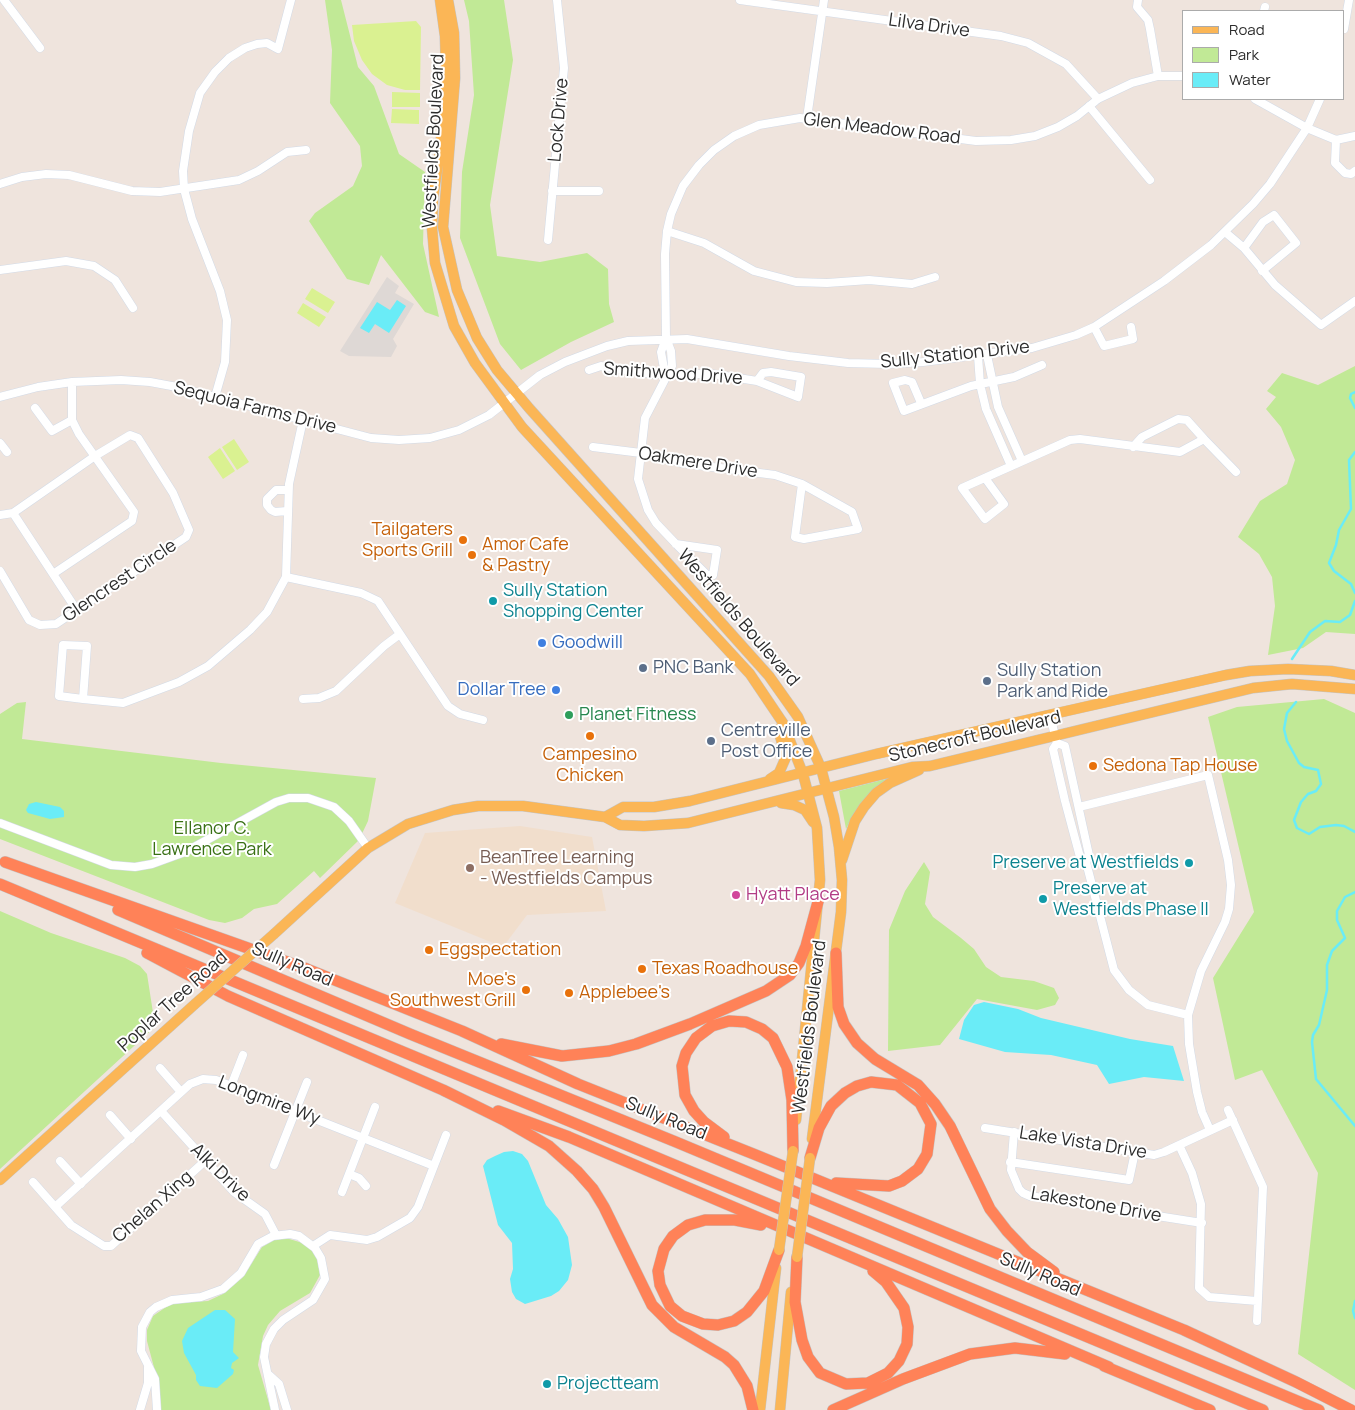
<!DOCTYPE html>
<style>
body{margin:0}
#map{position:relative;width:1355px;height:1410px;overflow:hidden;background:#efe4dd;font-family:Manrope,sans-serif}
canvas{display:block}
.legend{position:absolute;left:1182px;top:10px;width:162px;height:90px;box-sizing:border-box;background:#fff;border:1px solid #ababab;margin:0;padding:6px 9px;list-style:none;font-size:15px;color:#2c2c2c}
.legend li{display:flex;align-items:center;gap:10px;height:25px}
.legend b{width:25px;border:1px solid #ababab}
</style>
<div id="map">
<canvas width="1355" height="1410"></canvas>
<ul class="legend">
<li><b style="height:6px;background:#fbb656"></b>Road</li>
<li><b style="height:14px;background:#c1e996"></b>Park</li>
<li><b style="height:14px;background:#6aecf7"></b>Water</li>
</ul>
</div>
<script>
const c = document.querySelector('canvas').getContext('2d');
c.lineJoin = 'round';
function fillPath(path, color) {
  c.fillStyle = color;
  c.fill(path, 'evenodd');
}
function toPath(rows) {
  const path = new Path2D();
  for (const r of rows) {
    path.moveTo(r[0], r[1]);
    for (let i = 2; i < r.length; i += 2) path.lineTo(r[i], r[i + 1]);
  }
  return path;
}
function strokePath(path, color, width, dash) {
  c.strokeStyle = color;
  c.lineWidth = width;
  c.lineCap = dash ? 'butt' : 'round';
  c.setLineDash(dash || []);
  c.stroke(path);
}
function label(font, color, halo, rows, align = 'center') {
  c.font = font + ' Manrope,sans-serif';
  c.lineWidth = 4;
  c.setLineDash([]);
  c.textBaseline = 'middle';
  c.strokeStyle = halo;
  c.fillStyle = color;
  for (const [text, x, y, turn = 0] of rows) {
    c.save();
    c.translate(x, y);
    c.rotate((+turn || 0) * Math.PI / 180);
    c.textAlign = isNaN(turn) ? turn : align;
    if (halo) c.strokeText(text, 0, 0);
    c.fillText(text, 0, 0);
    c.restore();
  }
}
fillPath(toPath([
 [520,826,592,837,606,911,527,915,503,947,395,903,425,833]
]), '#f1decc');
fillPath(toPath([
 [325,0,341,0,358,67,374,86,399,154,425,172,423,244,439,317,425,312,381,255,369,285,347,279,309,221,315,213,353,186,362,166,360,146,330,103,332,50],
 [464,0,504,0,513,60,490,205,497,256,540,262,587,253,608,269,609,304,614,322,571,342,521,370,500,344,460,238,462,172,474,95,469,21],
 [1355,366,1355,634,1326,632,1303,648,1268,655,1275,606,1272,577,1259,554,1238,537,1260,501,1287,484,1295,460,1281,427,1266,409,1276,397,1267,391,1282,373,1318,385],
 [1324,699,1355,713,1355,1390,1298,1354,1318,1173,1262,1070,1235,1080,1213,978,1254,912,1208,717,1237,707],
 [26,702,22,739,221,763,376,778,368,821,359,840,320,878,314,871,277,904,254,909,242,918,225,923,209,920,0,839,0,714,17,703],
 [890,778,851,819,846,829,839,791],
 [924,862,930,872,925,904,933,917,961,938,974,949,986,967,1001,977,1034,981,1054,988,1059,998,1055,1005,1037,1010,977,999,940,1045,888,1051,889,930,905,891],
 [0,911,51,933,125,958,140,966,147,974,154,1019,158,1024,0,1169],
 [286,1238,306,1244,317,1255,320,1275,310,1293,280,1311,268,1325,263,1336,258,1365,271,1410,160,1410,156,1375,147,1341,147,1330,153,1316,166,1307,175,1303,208,1301,223,1294,243,1277,262,1247,274,1240]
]), '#c1e996');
fillPath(toPath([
 [416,21,421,27,420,90,405,90,387,85,372,74,362,60,354,41,352,25],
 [392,92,420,93,420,107,392,107],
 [392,109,419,110,419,124,391,123],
 [312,288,335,302,328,313,305,299],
 [303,303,326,317,319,327,297,313],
 [234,439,249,462,237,470,222,447],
 [220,448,235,471,223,479,208,457]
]), '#daf191');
fillPath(toPath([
 [387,277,399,286,395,293,414,304,393,339,397,346,391,357,349,356,340,351]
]), '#ded8d5');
fillPath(toPath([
 [397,300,406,306,389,333,375,324,369,333,360,328,377,302,390,310],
 [36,802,60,807,64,811,64,817,50,819,28,813,26,810,29,804],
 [984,1002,1018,1009,1041,1018,1130,1039,1173,1046,1184,1081,1144,1077,1109,1084,1097,1065,1051,1055,1005,1052,959,1039,964,1020,974,1005],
 [513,1151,522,1154,528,1161,546,1205,558,1219,568,1237,572,1265,568,1280,559,1291,551,1296,525,1304,516,1299,512,1292,510,1279,513,1269,512,1243,498,1225,483,1166,487,1160,495,1156,504,1152],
 [215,1310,225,1310,235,1319,233,1352,239,1358,232,1363,231,1368,234,1370,233,1374,217,1388,200,1386,196,1380,196,1375,184,1353,182,1341,188,1328]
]), '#6aecf7');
strokePath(toPath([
 [1355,392,1351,394,1350,398,1355,408],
 [1355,452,1349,460,1351,509,1339,530,1336,545,1329,563,1334,571,1351,584,1355,593],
 [1292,659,1310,632,1325,621,1340,622,1350,615,1355,601],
 [1296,702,1287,713,1284,729,1287,741,1299,763,1304,767,1318,770,1321,784,1316,791,1308,794,1301,802,1294,820,1297,828,1309,834,1320,827,1336,825,1344,826,1355,832],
 [1355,892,1345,897,1337,911,1337,920,1345,938,1332,951,1327,965,1327,990,1319,1025,1313,1035,1312,1042,1316,1079,1355,1126],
 [1355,1301,1353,1311,1355,1318]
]), '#6aecf7', 2.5);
const minor = toPath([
 [4,0,40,48],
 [740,0,1001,36,1028,43,1066,64,1098,99],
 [1138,0,1137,7,1148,20,1150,29,1158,76],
 [1264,11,1265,7],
 [1344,29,1349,0],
 [1255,99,1307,128,1336,140,1355,136],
 [1089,106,1150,180],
 [807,118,824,0],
 [1336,140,1335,163,1345,173,1351,174,1355,171],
 [0,184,22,177,46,174,69,175,132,191,160,192,239,180,258,171,287,152,306,150],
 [552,191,599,191],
 [667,231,704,243,754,271,796,282,827,283,869,280,912,284,935,277],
 [1225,232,1244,248,1275,285,1321,325,1355,301],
 [548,240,564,68,557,0],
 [1244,248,1263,222,1274,215,1296,243,1262,271],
 [0,270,66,261,94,266,115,280,133,308],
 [1094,327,1104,346,1133,339,1131,327],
 [987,355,998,407,1022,461],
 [978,356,980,384,986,409,1011,466],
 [589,370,601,366,652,374,713,374,757,381,798,397,801,377,771,372,763,373,757,381],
 [665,374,661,352,666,338],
 [0,397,38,387,72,382,121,380,150,382,177,387,371,438,399,440,430,438,459,430,489,415,540,375,565,362,607,346,628,341,687,339,789,356,848,363,888,364,923,362,1032,348,1076,335,1094,327,1164,281,1211,245,1253,204,1270,184,1307,128,1320,99],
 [215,397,225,362,227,320,220,291,192,219,184,189,183,171,189,131,200,93,215,72,229,58,245,48,257,44,267,43,278,49,291,0],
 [921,403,912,382,905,380,893,383,904,411,971,386,1014,377,1042,365],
 [35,408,52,431,72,420],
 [0,443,7,452],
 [593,447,657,455,681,463,775,475,802,484,852,512,858,529,804,539,795,537,802,484],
 [1133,447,1142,437,1178,419,1187,420,1204,439],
 [985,478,1004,504,985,519,962,488,1070,440,1080,439,1180,452,1204,439,1236,472],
 [287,511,275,512,271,510,267,505,267,499,276,490,288,490],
 [0,515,13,513,76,609],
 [676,544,717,550,713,575,707,575,676,544,656,523,648,510,638,479,645,418,672,366,671,351,666,338,665,254,667,231,671,214,683,186,699,165,714,150,734,136,759,125,800,118,976,141,1011,140,1035,136,1058,127,1077,116,1098,99,1132,83,1158,76,1184,76],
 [0,571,29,620,40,625,56,624,186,537,189,530,173,493,138,438,130,435,95,456,13,513],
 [53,574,132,521,134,512,79,434,72,420,72,382],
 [286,577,361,593,378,601,448,706,460,714,483,720],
 [83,699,87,646,63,645,59,696,83,699,123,703,179,682,208,666,250,630,267,612,286,577,289,484,303,420],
 [303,699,319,698,336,691,384,646,400,634],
 [1050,715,1056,740],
 [1057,743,1065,746,1089,855,1086,862,1114,970,1129,990,1148,1005,1188,1015],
 [1057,743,1053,749,1065,801,1080,857,1086,862],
 [1079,807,1208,775,1228,860,1231,885,1229,909,1225,922,1201,971,1188,1015,1189,1044,1197,1092,1202,1112,1210,1130],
 [0,823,111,865,135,867,152,864,185,852,276,802,289,798,308,798,334,807,349,821,368,848],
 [160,1068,181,1092],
 [231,1086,243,1055],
 [1228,1110,1263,1187,1257,1321],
 [161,1111,234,1192,265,1214,276,1235],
 [110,1115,131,1139],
 [985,1128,1154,1155,1164,1152,1233,1120],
 [1014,1132,1011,1170,1019,1189,1023,1193,1030,1196,1202,1223],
 [1179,1145,1192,1173,1201,1204,1199,1288,1209,1297,1257,1301],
 [60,1161,81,1184],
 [1010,1162,1129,1180,1135,1152],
 [274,1165,307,1082],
 [349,1174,359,1178,366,1186],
 [33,1182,71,1225,104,1246,111,1246,205,1161],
 [342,1192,375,1107],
 [55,1207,190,1084,203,1079,216,1080,434,1166],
 [313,1246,330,1235,367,1240,377,1237,410,1218,418,1207,446,1135],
 [269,1375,279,1384,287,1410],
 [140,1410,148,1383,148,1367],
 [157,1410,155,1379,141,1351,142,1327,150,1312,156,1307,172,1300,201,1297,223,1289,241,1273,258,1244,273,1236,290,1234,299,1236,315,1248,321,1258,325,1279,313,1300,283,1320,274,1329,266,1344,264,1357,275,1410]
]);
const major = toPath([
 [440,0,445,36,446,70,440,151,433,198,432,228,435,263,454,326,475,363,522,427,750,674,783,723,803,774,817,828,820,880,796,1120],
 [448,0,454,33,455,78,443,227,457,290,477,338,497,370,529,408,769,676,798,717,821,768,834,817,839,847,842,880,841,912,812,1139],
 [770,779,779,773,786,757,778,729],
 [781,803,794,805,805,810,813,822],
 [605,817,623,807,654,807,690,801,876,754,1226,675,1250,671,1288,669,1331,671,1355,675],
 [842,860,855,821,864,807,876,793,890,783,919,770],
 [274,934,368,848,408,824,453,810,478,806,523,806,605,817,620,825,644,826,688,823,912,767,930,766,1253,688,1292,684,1355,689],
 [0,1180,195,1004],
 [760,1410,776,1268],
 [780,1410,791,1292]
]);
const highway = toPath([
 [5,862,307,969,462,1031,578,1084,756,1155,1184,1330,1296,1382,1351,1410],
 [0,884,1263,1410],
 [118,910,410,1034,676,1142,1319,1410],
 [147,953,228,996,443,1090,504,1120,549,1146,577,1171,593,1189,604,1207,652,1305,674,1327,725,1357,734,1365,747,1386,753,1410],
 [836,953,838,1007,844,1024,857,1043,875,1059,918,1085,935,1104,950,1126,990,1209,1007,1231,1027,1252,1054,1272],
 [501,1044,562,1056,609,1051,636,1044,690,1024,766,991,790,975,799,963,806,946,819,898],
 [498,1111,569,1137,1109,1367],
 [724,1137,704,1122,694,1111,685,1095,682,1066,686,1053,696,1038,712,1026,729,1021,746,1022,762,1029,773,1038,787,1067,792,1100,793,1151],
 [810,1158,819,1128,831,1106,845,1093,857,1086,871,1082,897,1085,920,1103,931,1124,927,1154,918,1169,902,1181,889,1186,836,1183],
 [761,1225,735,1220,705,1220,688,1225,673,1236,664,1249,658,1271,660,1285,670,1306,682,1316,703,1324,718,1325,734,1321,747,1312,764,1291,779,1250],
 [797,1257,795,1302,802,1340,808,1357,820,1373,846,1384,868,1383,888,1373,899,1361,907,1344,908,1327,904,1308,886,1282,873,1271],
 [1104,1366,1210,1410],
 [833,1410,903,1379,970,1354,1015,1348,1065,1354]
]);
strokePath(minor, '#d2dae6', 9);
strokePath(major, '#c4c4c4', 11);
strokePath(highway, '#c4c4c4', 12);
strokePath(minor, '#fff', 8);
strokePath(major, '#fbb656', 10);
strokePath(highway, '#ff8258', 11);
const majorBridge = toPath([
 [195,1004,274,934],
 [779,1250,793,1151],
 [797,1257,810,1158]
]);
strokePath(majorBridge, '#c4c4c4', 11, []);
strokePath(majorBridge, '#fbb656', 10);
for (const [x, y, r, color] of [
 [463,540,5,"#e8710a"],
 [472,555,5,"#e8710a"],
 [493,601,5,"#0f9aa8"],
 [542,643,5,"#3f7fe0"],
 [643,668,5,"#5c6f8a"],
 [987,681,5,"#5c6f8a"],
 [556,690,5,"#3f7fe0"],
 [569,715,5,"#2e9e5b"],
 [590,736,5,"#e8710a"],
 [711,741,5,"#5c6f8a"],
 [1093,766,5,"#e8710a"],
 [1189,863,5,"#0f9aa8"],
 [470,868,5,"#8d6e63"],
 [736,895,5,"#d1479c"],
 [1043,899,5,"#0f9aa8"],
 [429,950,5,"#e8710a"],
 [642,969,5,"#e8710a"],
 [526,990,5,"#e8710a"],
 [569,993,5,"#e8710a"],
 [547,1384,5,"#0f9aa8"]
]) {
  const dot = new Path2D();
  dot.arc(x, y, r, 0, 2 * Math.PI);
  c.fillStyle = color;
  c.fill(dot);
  strokePath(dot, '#fff', 2);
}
label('18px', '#2c2c2c', '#fff', [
 ["Lilva Drive",929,26,8],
 ["Lock Drive",559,120,-85],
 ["Glen Meadow Road",882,129,7],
 ["Westfields Boulevard",434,141,-87],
 ["Sully Station Drive",955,355,-6],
 ["Smithwood Drive",673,374,4],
 ["Sequoia Farms Drive",255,408,14],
 ["Oakmere Drive",698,463,9],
 ["Glencrest Circle",120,581,-34],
 ["Westfields Boulevard",738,618,49],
 ["Stonecroft Boulevard",975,737,-13],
 ["Sully Road",292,965,23],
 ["Poplar Tree Road",173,1002,-42],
 ["Westfields Boulevard",810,1027,-83],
 ["Longmire Wy",269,1101,21],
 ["Sully Road",666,1119,22],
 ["Lake Vista Drive",1083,1143,9],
 ["Alki Drive",220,1173,44],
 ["Lakestone Drive",1096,1205,10],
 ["Chelan Xing",153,1207,-41],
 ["Sully Road",1040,1275,23]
]);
label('18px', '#c56008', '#fff', [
 ["Tailgaters",453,530,"right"],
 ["Sports Grill",453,551,"right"],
 ["Amor Cafe",482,545],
 ["& Pastry",482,566],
 ["Campesino",590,755,"center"],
 ["Chicken",590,776,"center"],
 ["Sedona Tap House",1103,766],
 ["Eggspectation",439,950],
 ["Texas Roadhouse",652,969],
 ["Moe's",516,980,"right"],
 ["Southwest Grill",516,1001,"right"],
 ["Applebee's",579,993]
], 'left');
label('18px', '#0d838f', '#fff', [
 ["Sully Station",503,591],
 ["Shopping Center",503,612],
 ["Preserve at Westfields",1179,863,"right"],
 ["Preserve at",1053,889],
 ["Westfields Phase II",1053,910],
 ["Projectteam",557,1384]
], 'left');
label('18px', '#366cbe', '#fff', [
 ["Goodwill",552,643],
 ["Dollar Tree",546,690,"right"]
], 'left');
label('18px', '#4e5e75', '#fff', [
 ["PNC Bank",653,668],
 ["Sully Station",997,671],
 ["Park and Ride",997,692],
 ["Centreville",721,731],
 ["Post Office",721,752]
], 'left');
label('18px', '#27864d', '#fff', [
 ["Planet Fitness",579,715]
], 'left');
label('18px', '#397015', '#fff', [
 ["Ellanor C.",212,829],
 ["Lawrence Park",212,850]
]);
label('18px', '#785e54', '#fff', [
 ["BeanTree Learning",480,858],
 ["- Westfields Campus",480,879]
], 'left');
label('18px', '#b23c85', '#fff', [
 ["Hyatt Place",746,895]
], 'left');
</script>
